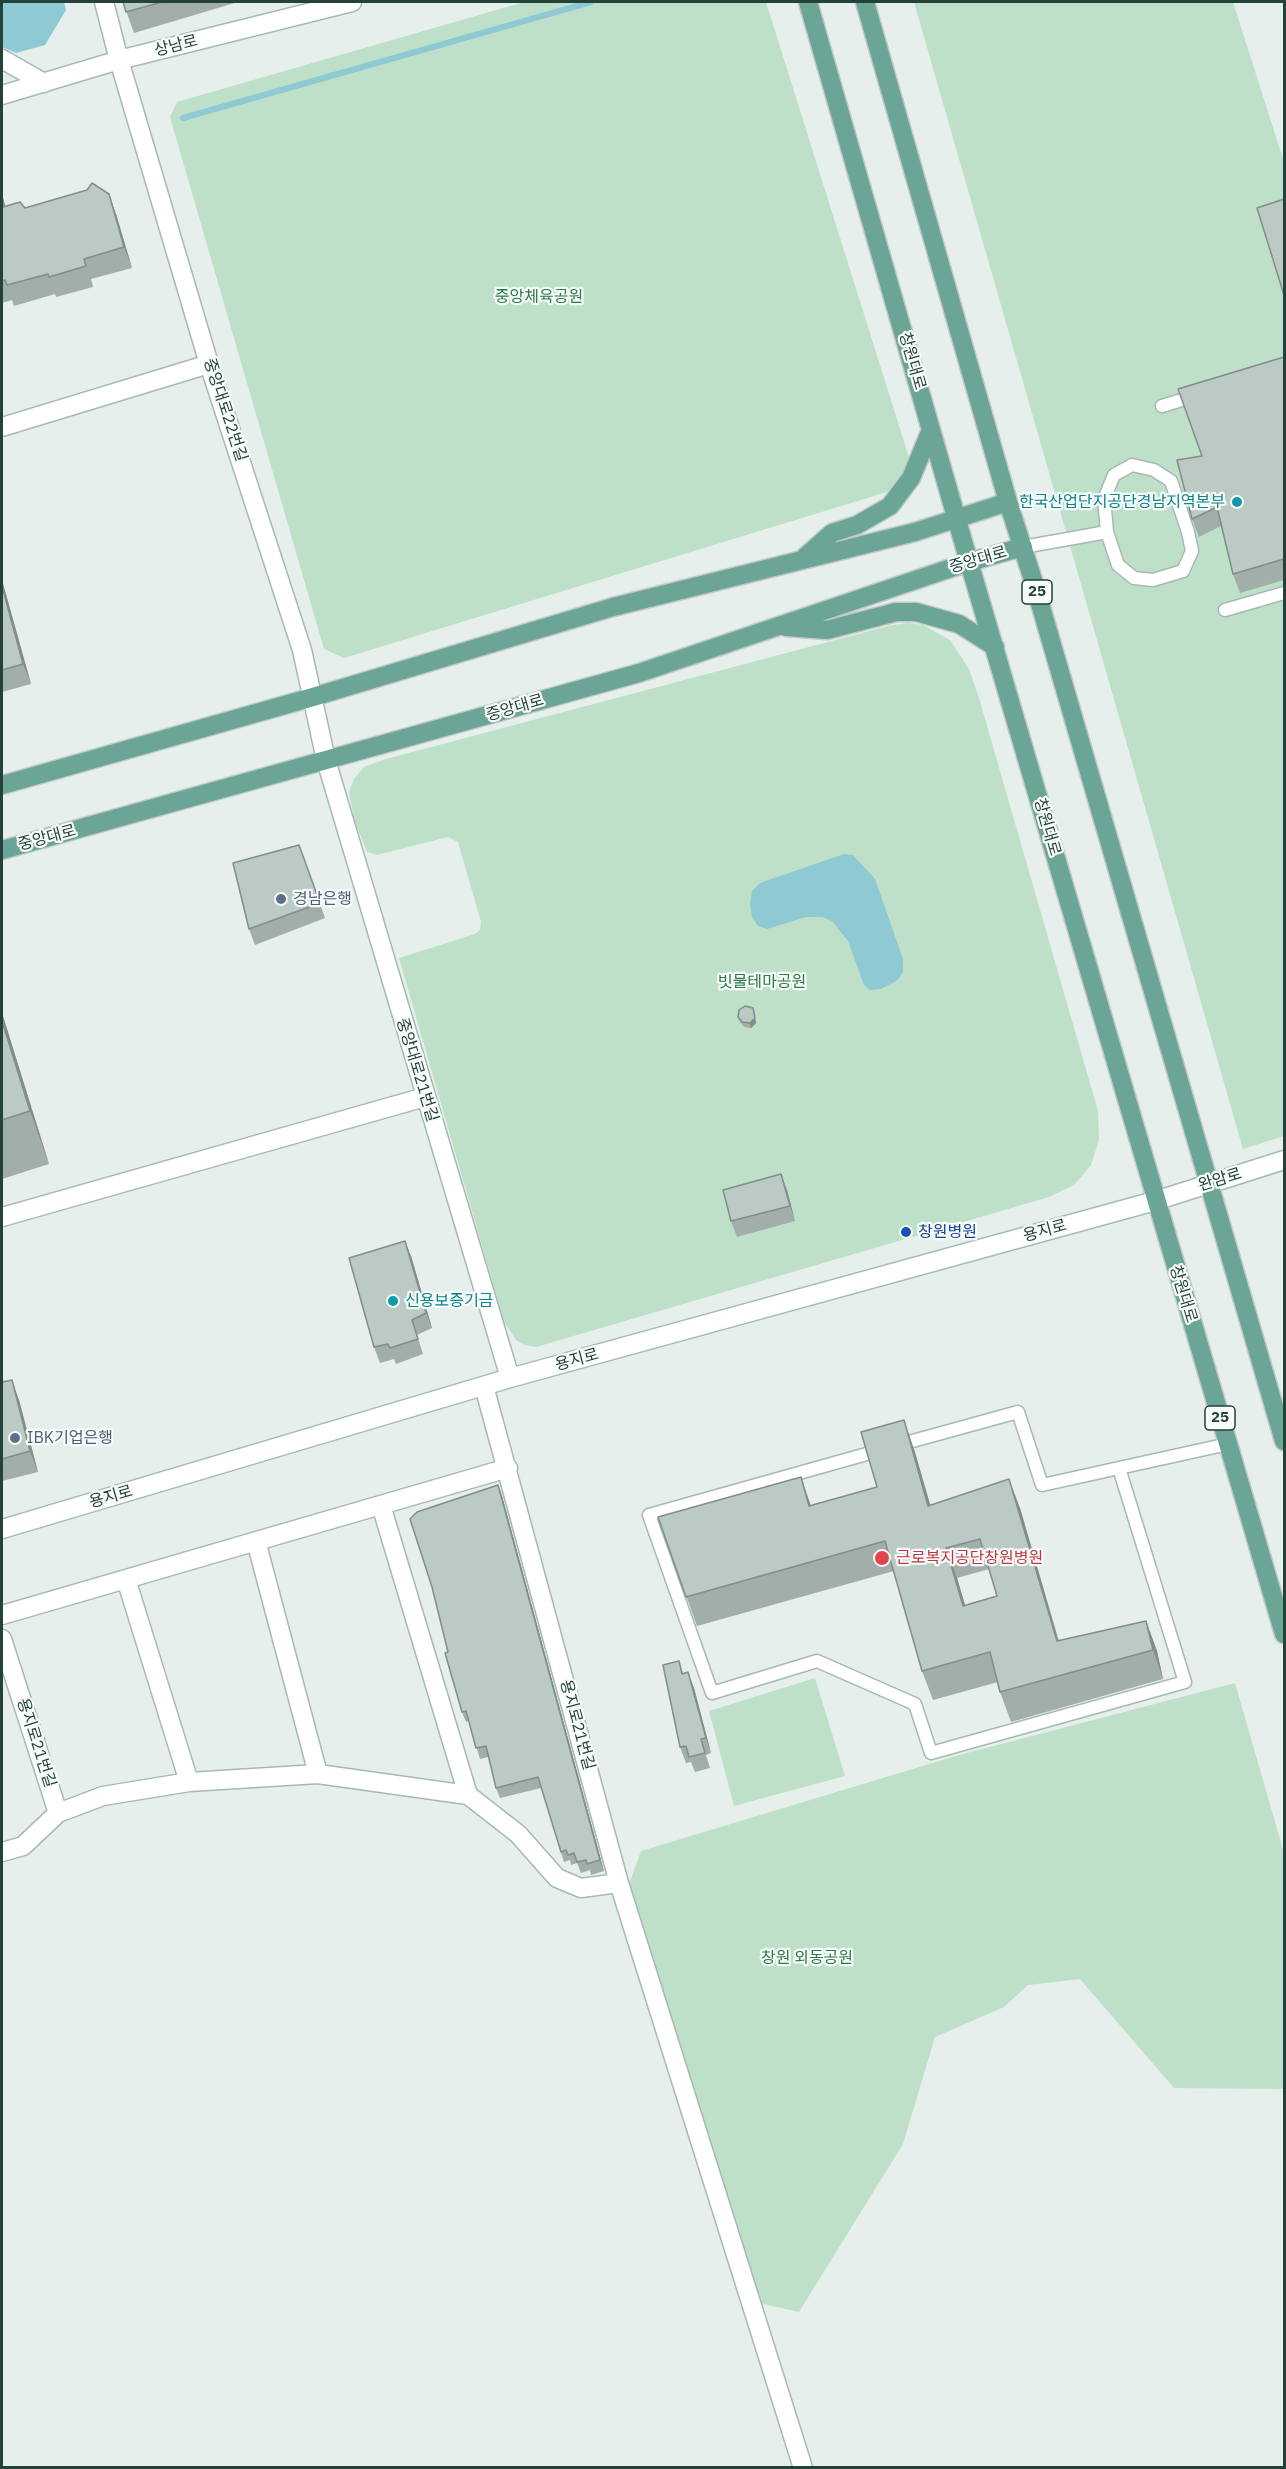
<!DOCTYPE html>
<meta charset="utf-8">
<style>
body{margin:0}
#map{position:relative;width:1286px;height:2469px;overflow:hidden;background:#e6efeb;font-family:"IBM Plex Sans",sans-serif}
canvas{display:block}
.frame{position:absolute;inset:0;border:3px solid #24423a;pointer-events:none}
</style>
<div id="map">
<canvas width="1286" height="2469"></canvas>
<div class="frame"></div>
</div>
<script>
const c = document.querySelector('canvas').getContext('2d');
c.lineJoin = 'round';
function fillPath(path, color) {
  c.fillStyle = color;
  c.fill(path, 'evenodd');
}
function toPath(rows) {
  const path = new Path2D();
  for (const r of rows) {
    path.moveTo(r[0], r[1]);
    for (let i = 2; i < r.length; i += 2) path.lineTo(r[i], r[i + 1]);
  }
  return path;
}
function strokePath(path, color, width, dash) {
  c.strokeStyle = color;
  c.lineWidth = width;
  c.lineCap = dash ? 'butt' : 'round';
  c.setLineDash(dash || []);
  c.stroke(path);
}
function label(font, color, halo, rows, align = 'center') {
  c.font = font + ' "IBM Plex Sans","Noto Sans KR",sans-serif';
  c.lineWidth = 4.5;
  c.setLineDash([]);
  c.textBaseline = 'middle';
  c.strokeStyle = halo;
  c.fillStyle = color;
  for (const [text, x, y, turn = 0] of rows) {
    c.save();
    c.translate(x, y);
    c.rotate((+turn || 0) * Math.PI / 180);
    c.textAlign = isNaN(turn) ? turn : align;
    if (halo) c.strokeText(text, 0, 0);
    c.fillText(text, 0, 0);
    c.restore();
  }
}
fillPath(toPath([
 [524,2,766,2,912,467,887,492,344,658,324,649,170,117,177,102],
 [914,2,1233,2,1284,162,1284,1136,1243,1149],
 [909,623,923,625,950,640,969,669,979,698,1098,1111,1099,1140,1091,1165,1074,1185,1049,1197,536,1347,525,1345,516,1340,504,1322,399,958,475,934,480,930,481,922,458,842,448,837,377,855,367,852,355,822,349,792,354,779,364,767,386,759,892,625],
 [815,1678,845,1776,734,1806,709,1711],
 [1235,1683,1284,1853,1284,2089,1174,2088,1080,1979,1028,1985,1004,2007,935,2037,903,2144,799,2312,755,2302,628,1887,641,1851,959,1755]
]), '#bfe0c8');
fillPath(toPath([
 [2,2,64,2,66,10,45,45,16,53,2,47],
 [844,854,853,855,875,879,903,959,903,972,898,980,881,989,870,990,864,985,848,941,832,921,822,917,806,917,767,929,758,926,752,917,750,904,752,891,760,883]
]), '#8ec9d4');
strokePath(toPath([
 [183,118,591,2]
]), '#8ec9d4', 6);
const service = toPath([
 [1162,406,1198,395],
 [1023,547,1107,532,1118,565,1134,578,1153,580,1183,571,1192,551,1188,532,1171,481,1154,470,1132,465,1114,475,1104,499,1107,532],
 [1225,610,1284,593],
 [898,1445,1018,1412,1042,1485,1228,1444],
 [881,1450,649,1515,712,1693,817,1661,915,1704,931,1753,1185,1682,1119,1468]
]);
const minor = toPath([
 [2,59,44,83],
 [2,427,209,364],
 [2,1217,425,1097],
 [381,1505,468,1795],
 [256,1541,318,1774],
 [126,1579,189,1782],
 [2,1615,508,1468],
 [2,1639,58,1813],
 [2,1852,23,1846,58,1813,103,1796,189,1782,318,1774,468,1795,518,1834,557,1878,581,1888,619,1883,484,1386],
 [619,1883,803,2468]
]);
const tertiary = toPath([
 [104,2,119,60,209,364,302,650,326,760,510,1378]
]);
const secondary = toPath([
 [2,95,119,60,352,2],
 [2,1529,510,1378,1155,1201,1284,1160]
]);
const primary = toPath([
 [808,2,969,562,1284,1634],
 [865,2,1008,502,1034,583,1284,1441],
 [805,557,832,533,857,525,890,506,911,478,931,430],
 [786,627,827,630,896,612,916,612,959,624,995,647],
 [2,785,313,697,613,607,915,532,1008,502],
 [2,850,639,673,969,562,1023,547]
]);
strokePath(service, '#a8b8b2', 15);
strokePath(minor, '#a8b8b2', 21);
strokePath(tertiary, '#a8b8b2', 21);
strokePath(secondary, '#a4bbb3', 21);
strokePath(primary, '#c2cac8', 21);
strokePath(service, '#fff', 12);
strokePath(minor, '#fff', 18);
strokePath(tertiary, '#fff', 18);
strokePath(secondary, '#fff', 18);
strokePath(primary, '#6aa596', 18);
fillPath(toPath([
 [123,2,238,2,134,33],
 [2,194,5,206,116,214,132,268,91,279,93,287,56,297,55,294,14,306,12,300,2,303],
 [1284,357,1284,580,1240,593,1233,574,1221,526,1199,537,1192,519,1202,456],
 [2,580,31,684,2,692],
 [299,845,325,918,255,945,249,929],
 [753,1008,756,1023,751,1028,744,1027,740,1022,738,1017],
 [2,1013,49,1164,2,1179],
 [787,1190,795,1221,737,1237,731,1221],
 [411,1256,432,1328,417,1335,423,1354,396,1364,394,1359,380,1363,374,1347],
 [2,1382,19,1400,38,1472,2,1481],
 [914,1449,930,1505,1020,1508,1059,1641,1146,1621,1157,1651,1163,1679,1011,1722,1000,1692,998,1682,933,1700,922,1671,894,1571,697,1626,658,1517,811,1506,877,1487],
 [989,1569,997,1596,965,1605,957,1578],
 [498,1485,502,1496,604,1871,591,1875,590,1870,581,1873,577,1863,571,1865,570,1860,564,1862,541,1788,500,1798,496,1788,488,1757,480,1759,469,1721,466,1722,462,1712,448,1652],
 [679,1661,683,1673,694,1688,711,1753,706,1755,710,1768,695,1772,691,1762,686,1763,680,1747]
]), '#a1aea9');
fillPath(toPath([
 [2,194,11,227,2,200],
 [109,194,116,214,132,268,124,247],
 [2,580,31,684,23,664,2,586],
 [753,1008,756,1023,751,1028,750,1023],
 [2,1013,49,1164,30,1111,2,1021],
 [781,1174,787,1190,795,1221,790,1206],
 [405,1241,411,1256,432,1328,426,1313],
 [12,1380,19,1400,38,1472,30,1451],
 [904,1420,914,1449,939,1535,928,1506],
 [801,1477,811,1506,809,1506],
 [1009,1479,1020,1508,1067,1671,1057,1641],
 [498,1485,502,1496,604,1871,600,1860],
 [946,1548,957,1578,974,1635,963,1606],
 [1146,1621,1157,1651,1163,1679,1153,1650],
 [688,1672,694,1688,711,1753,706,1738]
]), '#838d89');
const building = toPath([
 [123,2,162,2,126,12,123,2],
 [92,183,109,194,124,247,84,259,86,266,49,277,48,274,7,285,5,280,2,281,2,200,3,207,20,202,25,208,87,190,92,183],
 [1284,199,1284,295,1257,208,1284,199],
 [1284,357,1284,559,1233,574,1217,507,1192,519,1177,460,1202,456,1178,389,1284,357],
 [2,586,23,664,2,670,2,586],
 [299,845,320,903,249,929,233,863,299,845],
 [745,1006,753,1008,755,1018,750,1023,742,1022,738,1017,739,1010,745,1006],
 [2,1021,30,1111,2,1120,2,1021],
 [781,1174,790,1206,731,1221,723,1190,781,1174],
 [405,1241,426,1313,412,1320,418,1339,390,1348,388,1344,374,1347,349,1258,405,1241],
 [12,1380,30,1451,2,1459,2,1382,12,1380],
 [904,1420,928,1506,1009,1479,1057,1641,1146,1621,1153,1650,1000,1692,990,1652,922,1671,885,1541,686,1597,658,1517,801,1477,809,1506,877,1487,861,1432,904,1420],
 [980,1539,997,1596,963,1606,946,1548,980,1539],
 [498,1485,600,1860,587,1864,586,1860,577,1862,574,1853,568,1855,566,1850,561,1852,538,1777,496,1788,486,1746,476,1748,466,1711,462,1712,445,1653,448,1652,432,1587,410,1519,417,1512,498,1485],
 [679,1661,682,1674,688,1672,706,1738,701,1739,705,1753,689,1757,686,1746,680,1747,663,1665,679,1661]
]);
fillPath(building, '#bbcac4');
strokePath(building, '#838d89', 1.5);
for (const [x, y, r, color] of [
 [1237,502,6,"#0f9aa8"],
 [281,899,6,"#5c6f8a"],
 [906,1232,6,"#1a4fb4"],
 [393,1301,6,"#0f9aa8"],
 [15,1438,6,"#5c6f8a"],
 [882,1558,8,"#e0444e"]
]) {
  const dot = new Path2D();
  dot.arc(x, y, r, 0, 2 * Math.PI);
  c.fillStyle = color;
  c.fill(dot);
  strokePath(dot, '#f7fbf9', 2);
}
for (const [x, y, w] of [
 [1037,592,30],
 [1220,1418,30]
]) {
  const box = new Path2D();
  box.roundRect(x - w / 2, y - 12, w, 24, 4.5);
  c.fillStyle = '#f7fbf9';
  c.fill(box);
  strokePath(box, '#24423a', 1.5);
}
label('bold 15px', '#24423a', null, [
 ["25",1037,592],
 ["25",1220,1418]
]);
label('16px', '#24423a', '#f7fbf9', [
 ["상남로",176,46,-14],
 ["창원대로",912,361,74],
 ["중앙대로22번길",225,410,72],
 ["중앙대로",978,560,-16],
 ["중앙대로",515,708,-16],
 ["창원대로",1047,827,74],
 ["중앙대로",47,838,-15],
 ["중앙대로21번길",417,1070,73],
 ["완암로",1220,1180,-17],
 ["용지로",1045,1231,-15],
 ["창원대로",1183,1294,73],
 ["용지로",577,1360,-15],
 ["용지로",111,1497,-16],
 ["용지로21번길",577,1725,75],
 ["용지로21번길",36,1743,72]
]);
label('16px', '#2d7a4b', '#f7fbf9', [
 ["중앙체육공원",539,297],
 ["빗물테마공원",762,982],
 ["창원 외동공원",807,1958]
]);
label('16px', '#0d838f', '#f7fbf9', [
 ["한국산업단지공단경남지역본부",1225,502],
 ["신용보증기금",405,1301,"left"]
], 'right');
label('16px', '#4e5e75', '#f7fbf9', [
 ["경남은행",293,899],
 ["IBK기업은행",27,1438]
], 'left');
label('16px', '#164399', '#f7fbf9', [
 ["창원병원",918,1232]
], 'left');
label('16px', '#be3a42', '#f7fbf9', [
 ["근로복지공단창원병원",896,1558]
], 'left');
</script>
